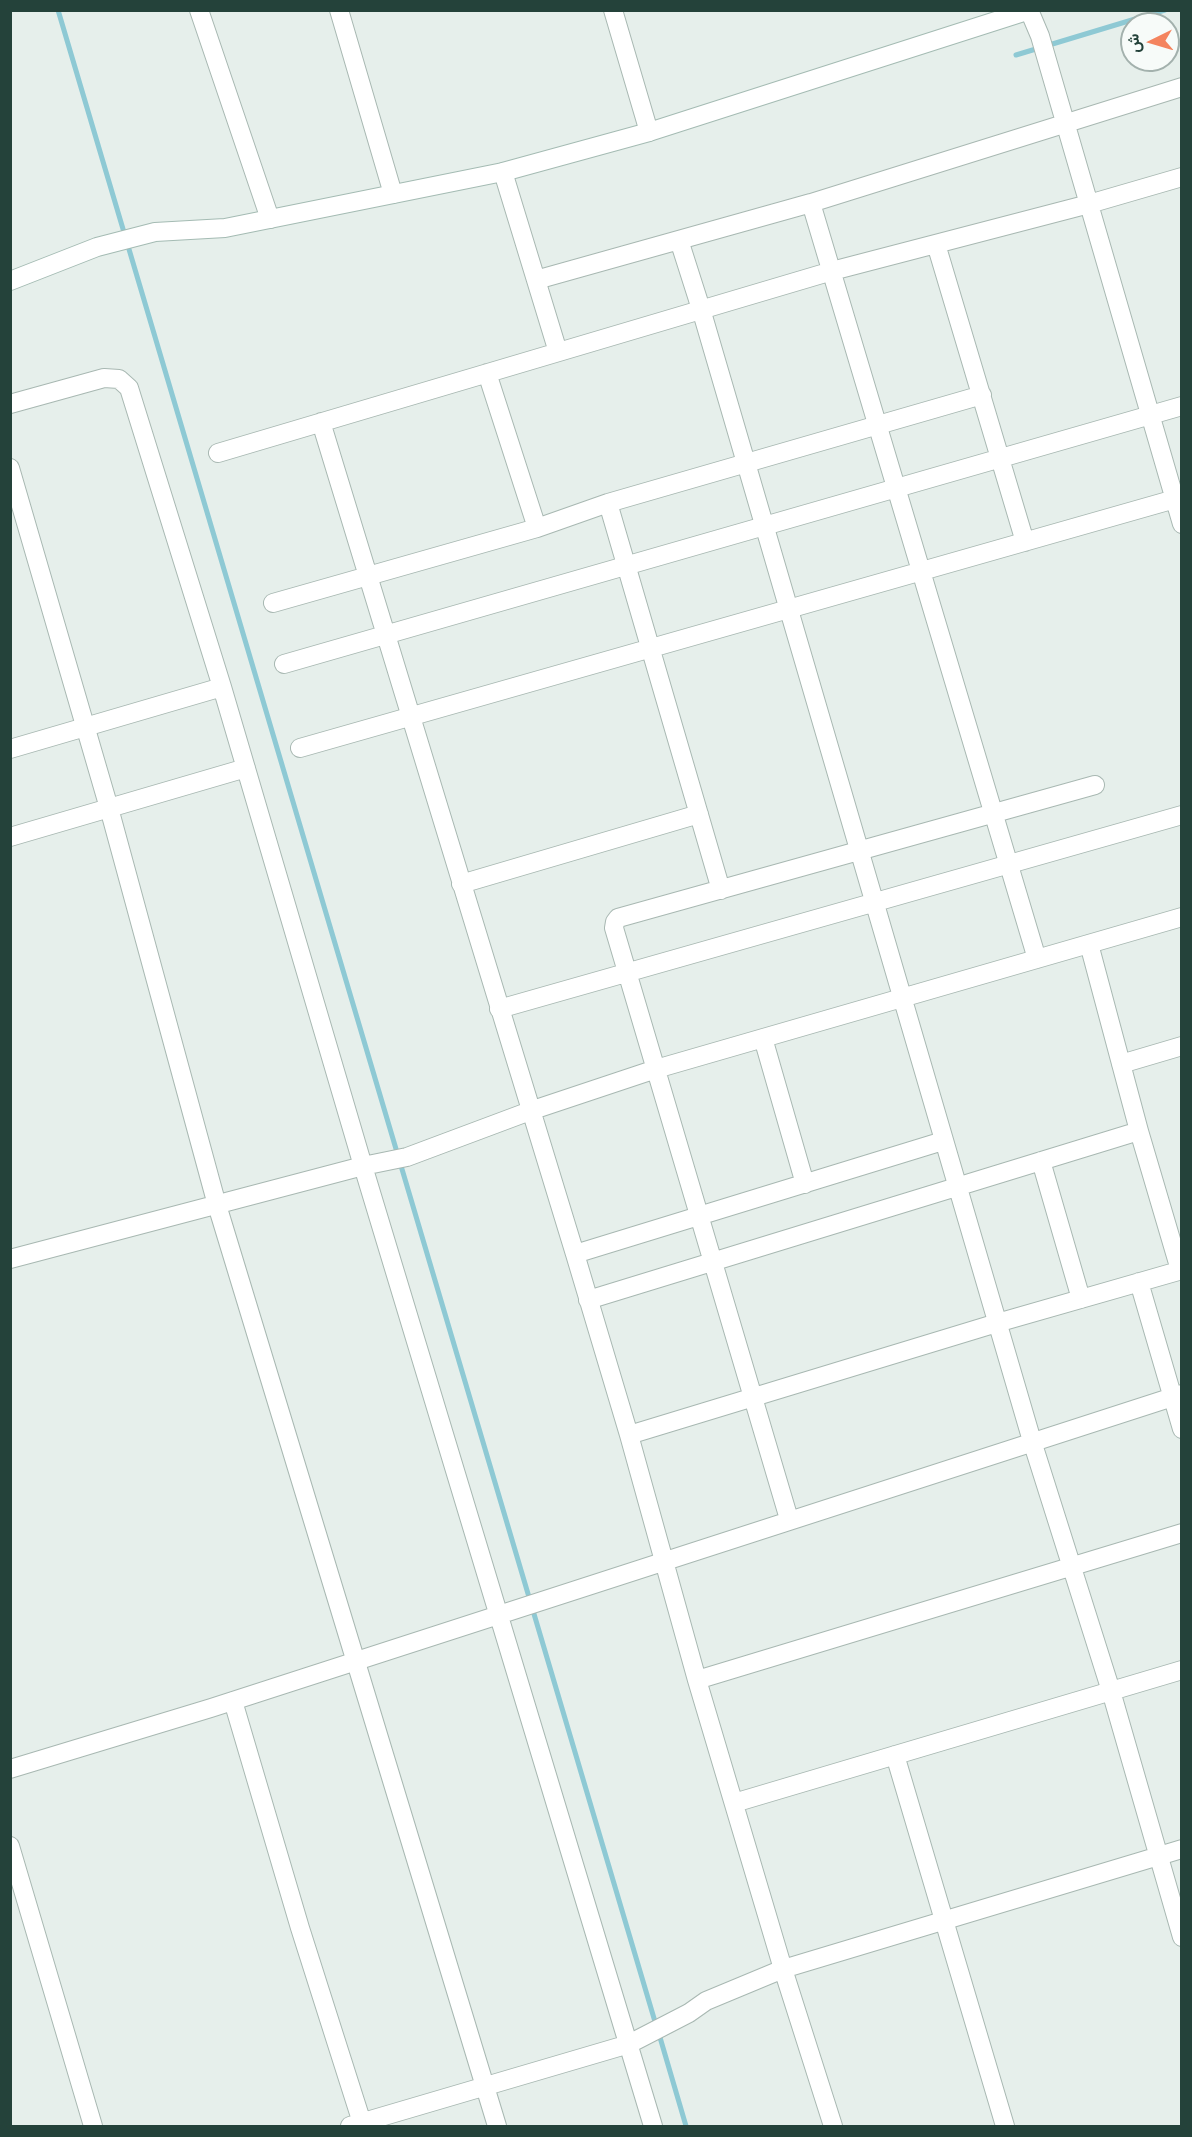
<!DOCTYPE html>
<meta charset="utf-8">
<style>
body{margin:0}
#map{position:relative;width:1192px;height:2137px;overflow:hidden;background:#e6efeb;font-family:Montserrat,Vazirmatn,sans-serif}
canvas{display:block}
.frame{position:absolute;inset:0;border:12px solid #24423a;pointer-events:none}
.north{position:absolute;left:1120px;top:12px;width:60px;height:60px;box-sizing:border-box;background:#f7fbf9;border:2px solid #a3b1ad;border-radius:50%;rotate:265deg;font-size:16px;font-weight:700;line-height:24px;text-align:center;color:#24423a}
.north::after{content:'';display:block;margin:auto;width:21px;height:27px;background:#f4845f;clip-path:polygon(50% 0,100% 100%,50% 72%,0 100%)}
</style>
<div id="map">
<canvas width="1192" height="2137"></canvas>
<div class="frame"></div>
<div class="north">ش</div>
</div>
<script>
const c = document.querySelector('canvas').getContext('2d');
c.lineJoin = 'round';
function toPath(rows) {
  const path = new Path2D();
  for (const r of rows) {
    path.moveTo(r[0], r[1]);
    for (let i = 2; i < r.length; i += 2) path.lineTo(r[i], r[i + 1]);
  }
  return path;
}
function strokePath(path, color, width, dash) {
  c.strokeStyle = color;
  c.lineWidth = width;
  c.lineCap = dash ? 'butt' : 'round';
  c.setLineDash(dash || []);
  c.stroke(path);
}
strokePath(toPath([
 [58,10,656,2025],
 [1016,55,1165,10],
 [659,2034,686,2126]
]), '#8ec9d4', 5);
const street = toPath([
 [199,10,270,219],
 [339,10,393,194],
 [613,10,649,132],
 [1029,10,1040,36,1182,524],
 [503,172,558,352],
 [811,203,1037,959],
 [679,240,701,309,1032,1441,1111,1691,1182,1937],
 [936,244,1025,542],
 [536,280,811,203,1182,87],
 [487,373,537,528],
 [10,404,104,378,119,379,129,388,222,687,363,1166,653,2126],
 [321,422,575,1254,629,1435,697,1680,783,1969,833,2126],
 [218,453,832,271,1089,204,1182,177],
 [10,468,109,808,217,1205,497,2126],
 [608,503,721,890],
 [273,603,537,528,608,503,982,395],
 [284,664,1182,406],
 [300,748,1182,497],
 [10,749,222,687],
 [10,837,246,768],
 [461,884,699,814],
 [1089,944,1139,1131,1180,1270],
 [499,1009,1182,815],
 [763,1038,805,1184],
 [1121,1064,1182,1046],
 [1041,1161,1081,1299],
 [575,1254,943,1141],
 [10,1259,363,1166,407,1157,530,1111,656,1069,1182,917],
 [1139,1282,1182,1429],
 [588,1300,1139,1131],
 [629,1435,997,1323,1182,1270],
 [789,1519,614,928,615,922,618,918,1095,785],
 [697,1680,1182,1533],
 [233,1701,300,1928,363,2126],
 [895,1755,1005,2126],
 [10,1769,211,1708,1182,1394],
 [734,1803,1182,1670],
 [10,1846,93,2126],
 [350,2126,629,2044,689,2013,706,2001,783,1969,1182,1849]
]);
const secondary = toPath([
 [10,281,97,247,155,232,225,228,503,172,649,132,1030,10]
]);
strokePath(street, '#a8b8b2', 20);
strokePath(secondary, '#a4bbb3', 20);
strokePath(street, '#fff', 18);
strokePath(secondary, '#fff', 18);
</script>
